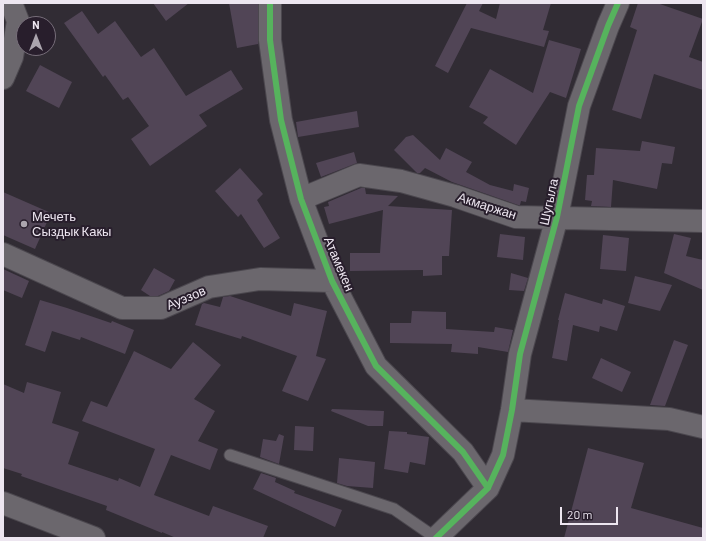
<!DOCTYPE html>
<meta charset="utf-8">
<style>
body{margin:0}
#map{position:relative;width:706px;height:541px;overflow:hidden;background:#312c34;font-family:Barlow,sans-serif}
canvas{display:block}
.frame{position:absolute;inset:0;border:4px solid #ede6f0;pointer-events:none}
.north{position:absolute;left:16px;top:16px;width:40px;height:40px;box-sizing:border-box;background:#281e2c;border:1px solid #776e7a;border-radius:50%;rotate:0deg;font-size:11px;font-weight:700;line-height:16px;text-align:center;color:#ede6f0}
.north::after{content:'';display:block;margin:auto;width:14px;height:18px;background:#aba5ae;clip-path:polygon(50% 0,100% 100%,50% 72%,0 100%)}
.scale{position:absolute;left:560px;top:507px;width:58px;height:18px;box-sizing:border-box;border:2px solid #ede6f0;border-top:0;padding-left:5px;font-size:12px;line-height:14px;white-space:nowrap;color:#ede6f0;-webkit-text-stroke:3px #281e2c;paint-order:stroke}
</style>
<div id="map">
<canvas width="706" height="541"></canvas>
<div class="frame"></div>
<div class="north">N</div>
<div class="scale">20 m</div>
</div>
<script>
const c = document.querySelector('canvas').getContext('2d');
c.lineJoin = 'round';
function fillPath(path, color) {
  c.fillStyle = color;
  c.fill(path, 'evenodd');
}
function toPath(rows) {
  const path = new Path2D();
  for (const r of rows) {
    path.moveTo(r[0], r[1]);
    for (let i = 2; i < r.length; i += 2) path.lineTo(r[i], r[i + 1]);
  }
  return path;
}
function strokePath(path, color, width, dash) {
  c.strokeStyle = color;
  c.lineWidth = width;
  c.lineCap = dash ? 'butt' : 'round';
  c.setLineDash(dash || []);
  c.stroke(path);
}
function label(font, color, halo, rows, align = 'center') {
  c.font = font + ' Barlow,sans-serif';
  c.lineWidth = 4;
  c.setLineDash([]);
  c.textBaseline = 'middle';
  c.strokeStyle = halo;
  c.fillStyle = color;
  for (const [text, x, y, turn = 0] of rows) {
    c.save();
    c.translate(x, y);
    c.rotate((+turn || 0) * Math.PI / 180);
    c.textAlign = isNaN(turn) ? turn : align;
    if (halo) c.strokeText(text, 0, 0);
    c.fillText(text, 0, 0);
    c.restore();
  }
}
fillPath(toPath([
 [153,3,189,3,166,21],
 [229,3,258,3,258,44,237,48],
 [467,3,483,3,479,11,496,19,500,3,551,3,543,30,549,31,544,47,471,28,448,73,435,66],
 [638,3,657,3,703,19,689,57,703,62,703,90,654,74,641,119,612,110,637,30,630,27],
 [82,11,98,34,115,21,141,57,154,48,186,96,231,70,243,89,199,115,207,126,150,166,131,139,149,126,128,97,123,100,105,75,103,77,64,23],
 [549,40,581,49,566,98,550,92,516,145,483,123,488,117,469,107,490,69,533,93],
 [40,65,72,82,59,108,26,91],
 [357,111,359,127,298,137,296,122],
 [413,135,440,160,446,148,472,162,466,172,490,185,513,191,514,184,529,188,526,202,521,201,520,205,518,205,452,182,425,168,420,173,417,173,394,150,406,137],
 [642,141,675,147,672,164,662,163,657,189,613,180,611,207,591,206,592,201,585,200,587,175,594,175,596,148,640,151],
 [354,152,357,163,321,177,316,163],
 [240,168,263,194,257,200,280,238,264,248,241,214,238,217,215,191],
 [361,188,365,188,366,194,398,196,388,206,452,210,449,256,442,256,442,275,423,276,423,270,350,271,350,253,380,253,383,210,329,224,324,207,329,206,328,202],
 [3,192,51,213,35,249,3,235],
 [500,234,525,237,523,260,497,257],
 [674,234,691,238,686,256,703,260,703,290,664,273],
 [603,235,629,238,626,271,600,269],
 [154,268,175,280,169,291,158,296,150,296,141,290],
 [3,269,29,281,22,298,3,290],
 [511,273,528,278,524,291,509,290],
 [635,276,672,285,660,311,628,303],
 [565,293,602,304,603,299,625,306,617,331,600,326,599,332,573,325,567,361,552,358,559,320,558,320],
 [230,296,291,316,294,303,327,311,316,356,326,359,308,401,282,391,297,356,242,336,241,339,195,325,202,304,204,303,220,307,223,297],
 [40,300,67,308,111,323,112,321,134,330,125,354,81,337,80,340,52,331,45,352,25,345],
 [412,311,446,312,446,329,494,332,495,327,513,330,508,352,478,347,478,354,451,352,452,344,390,343,390,323,411,323],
 [674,340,688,345,665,406,650,405],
 [193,342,221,365,194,399,215,411,198,441,218,449,210,470,171,455,154,495,209,516,213,506,268,526,263,538,176,538,162,532,162,533,106,510,107,506,21,476,22,474,3,468,3,384,24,393,27,382,61,392,52,423,79,432,68,464,118,481,119,478,140,487,155,449,82,421,91,401,107,407,134,351,171,369],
 [601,358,631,372,622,392,592,378],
 [332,409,384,411,383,426,368,426,331,411],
 [295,426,314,427,313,451,294,450],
 [389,431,407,432,407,434,429,437,425,465,410,462,408,473,384,469],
 [279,434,284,436,279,464,260,457,263,439,276,441],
 [588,448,644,463,631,508,703,528,703,538,564,538],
 [339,458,375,462,373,488,347,486,337,483],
 [261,473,276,478,275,482,295,491,294,493,342,510,335,527,253,489]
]), '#514556');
const lane = toPath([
 [230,455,394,509,436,538]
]);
const street = toPath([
 [270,3,270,40,281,120,301,199,332,281,376,366,463,452,488,488],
 [3,78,12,57,18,21,11,3],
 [301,199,359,175,401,181,455,196,516,217,703,221],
 [3,254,122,308,161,308,209,287,260,279,332,281],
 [512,410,669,419,703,427],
 [3,503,94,538],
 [436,538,488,488,503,455,512,410,520,354,557,217,579,106,608,26,618,3]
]);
strokePath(lane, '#4b474e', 13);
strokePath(street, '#4b474e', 24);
strokePath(lane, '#6b676d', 11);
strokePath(street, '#6b676d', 22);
strokePath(toPath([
 [270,3,270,40,281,120,301,199,332,281,376,366,463,452,488,488],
 [436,538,488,488,503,455,512,410,520,354,557,217,579,106,608,26,618,3]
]), '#56b35d', 6);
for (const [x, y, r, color] of [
 [24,224,4,"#aba5ae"]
]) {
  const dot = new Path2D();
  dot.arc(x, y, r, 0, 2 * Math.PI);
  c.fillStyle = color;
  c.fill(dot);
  strokePath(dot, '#281e2c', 1.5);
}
label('13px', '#ede6f0', '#281e2c', [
 ["Шугыла",549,202,-78],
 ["Акмаржан",487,206,18],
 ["Атамекен",339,264,67],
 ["Ауэзов",186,298,-23]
]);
label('13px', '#ede6f0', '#281e2c', [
 ["Мечеть",32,217],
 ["Сыздык Какы",32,232]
], 'left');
</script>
